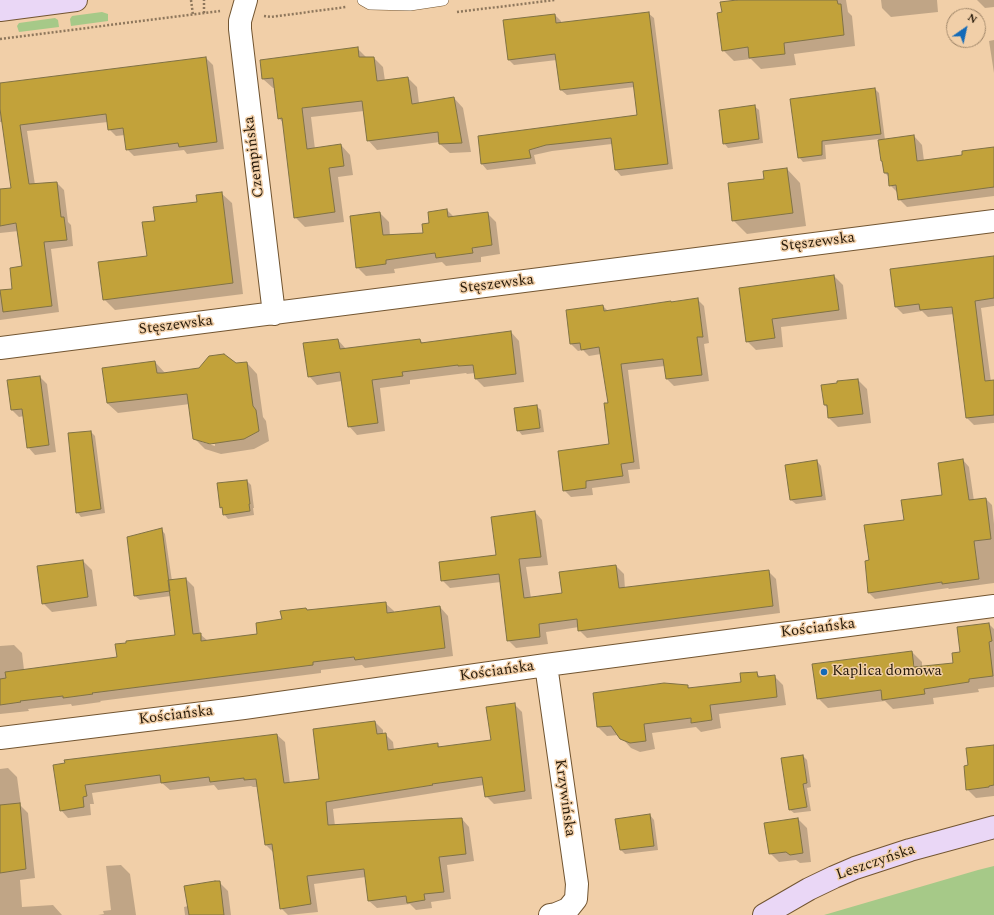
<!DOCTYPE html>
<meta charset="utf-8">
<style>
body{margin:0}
#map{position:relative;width:994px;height:915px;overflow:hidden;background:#f1cfa8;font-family:Spectral,serif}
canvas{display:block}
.north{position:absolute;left:946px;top:8px;width:40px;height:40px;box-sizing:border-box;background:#f1cfa8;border:1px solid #9f8669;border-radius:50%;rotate:34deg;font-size:11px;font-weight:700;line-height:16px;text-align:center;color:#25190a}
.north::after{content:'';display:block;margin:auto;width:14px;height:18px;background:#136ab8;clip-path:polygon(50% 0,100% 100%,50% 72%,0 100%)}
</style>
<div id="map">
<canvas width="994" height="915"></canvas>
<div class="north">N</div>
</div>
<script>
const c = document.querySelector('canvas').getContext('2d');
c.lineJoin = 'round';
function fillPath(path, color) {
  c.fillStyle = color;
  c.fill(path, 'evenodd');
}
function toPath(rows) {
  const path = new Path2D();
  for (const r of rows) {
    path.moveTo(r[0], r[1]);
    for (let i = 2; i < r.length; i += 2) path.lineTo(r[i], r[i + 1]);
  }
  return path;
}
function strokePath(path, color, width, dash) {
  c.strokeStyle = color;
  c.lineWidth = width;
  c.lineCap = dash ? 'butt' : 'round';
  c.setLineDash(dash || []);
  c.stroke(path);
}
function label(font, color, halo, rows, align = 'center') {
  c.font = font + ' Spectral,serif';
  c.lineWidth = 3;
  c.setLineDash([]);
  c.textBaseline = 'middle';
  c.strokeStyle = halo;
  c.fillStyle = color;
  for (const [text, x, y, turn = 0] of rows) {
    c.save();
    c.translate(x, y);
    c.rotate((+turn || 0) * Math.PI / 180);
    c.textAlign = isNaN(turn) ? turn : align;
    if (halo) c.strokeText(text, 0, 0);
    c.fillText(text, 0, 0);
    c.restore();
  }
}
fillPath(toPath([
 [102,12,108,14,108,21,71,26,70,19,72,16],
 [55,18,58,20,59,27,19,32,17,26,19,23],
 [994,866,994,915,824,915,978,870]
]), '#a6c988');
fillPath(toPath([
 [741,0,846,0,848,12,852,16,855,46,794,54,796,65,761,69,751,59,734,61,723,50,723,13],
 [881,0,937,0,938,12,891,17,882,8],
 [977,0,994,0,994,7,985,8],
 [648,13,654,18,673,169,621,176,616,170,612,144,552,151,534,155,536,164,487,170,482,164,479,137,638,116,634,87,567,95,561,90,557,60,514,65,509,60,555,15,561,21,561,24],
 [994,40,994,73,989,41],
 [358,49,367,58,374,58,383,67,385,81,408,78,417,87,419,103,454,98,463,108,471,152,450,153,440,144,440,142,377,150,368,140,364,111,311,117,315,149,341,145,350,155,353,175,338,177,344,222,305,227,295,217,283,123,279,118,275,88,273,88,263,79],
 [206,58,213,65,224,149,187,154,184,150,134,156,127,149,125,135,116,136,109,129,108,122,27,131,35,185,57,183,64,190,68,222,71,225,73,246,51,249,59,312,0,320,0,291,13,289,24,267,19,231,0,233,0,190,12,189,3,122,0,122,0,84],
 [875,89,879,93,885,140,914,136,922,145,924,161,963,156,994,148,994,196,907,207,899,199,898,193,890,185,889,177,885,173,884,163,882,161,879,139,825,145,826,159,803,162,799,157],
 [754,106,759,110,763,143,728,148,724,143],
 [787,169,800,183,806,226,747,234,733,220],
 [221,193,232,203,243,294,115,310,104,299,148,256,156,222],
 [447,210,454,217,487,213,496,222,500,254,481,257,481,262,446,266,442,262,394,269,395,273,366,276,357,267,380,213,389,222,390,236,424,233,430,224],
 [994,257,994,306,981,308,991,382,994,381,994,423,974,425,967,418,954,314,928,317,922,311,903,314,896,307],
 [834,276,843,285,847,319,781,327,783,347,756,350,747,341,740,288],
 [697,299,704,306,709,343,704,344,709,381,674,386,667,379,665,366,628,370,640,469,628,470,630,483,592,488,593,495,571,497,564,490,610,445,609,404,601,354,589,356,583,350,578,351,571,344,603,306,608,311],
 [511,332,519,341,524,382,484,387,476,379,475,373,467,374,466,373,410,380,410,384,380,388,385,431,357,435,349,426,342,381,317,385,309,376,338,340,346,349,420,340,424,344],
 [155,362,166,374,247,363,257,374,263,417,266,421,269,441,254,449,221,454,205,449,194,438,190,404,118,413,107,403],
 [202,440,215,444,215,446,202,442],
 [40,377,47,384,56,452,35,455,28,447,24,416,19,417,12,410],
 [858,380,867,389,871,423,838,427,829,418,828,409,825,405],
 [536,406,541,410,544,432,522,435,518,430],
 [91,432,95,436,105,513,81,517,77,512],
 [963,460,969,467,974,501,986,499,992,505,994,524,994,583,949,589,948,588,875,599,869,593,870,561,905,521,943,496],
 [817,461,821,466,826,500,796,504,791,500],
 [247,481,251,485,254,508,253,508,254,515,228,519,224,514,223,509,221,507],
 [535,512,542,520,548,565,526,567,531,598,563,594,616,566,624,574,625,589,768,571,776,579,780,613,587,638,579,630,579,627,546,632,548,644,516,648,508,640,501,582,450,588,442,580,497,555],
 [161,529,165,534,172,581,186,579,194,587,200,634,208,641,258,634,283,620,306,609,308,611,385,603,394,611,394,613,440,607,448,616,453,656,365,668,362,665,321,670,321,673,100,701,101,702,72,706,71,704,28,709,29,711,0,714,0,646,14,645,22,653,24,670,118,658,177,636,171,596,140,600,135,596],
 [83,561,92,570,97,606,52,612,43,603],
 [989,624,994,629,994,687,978,689,979,692,933,698,934,704,893,709,885,701,828,708,818,698,912,652,922,662,922,667,954,664],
 [912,662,914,662,915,672],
 [756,673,761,677,774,676,783,685,786,705,719,714,721,728,701,732,696,727,652,733,655,749,640,752,631,748,619,735,607,736,598,727,594,693,687,686,691,689,742,682],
 [514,704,522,712,532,799,494,804,486,796,484,785,333,809,335,826,462,819,469,827,474,861,447,865,451,899,431,902,432,908,416,910,410,904,377,908,369,901,366,877,314,884,318,912,288,915,281,908,274,853,266,845,258,787,253,787,251,786,218,790,214,785,170,790,162,783,92,793,94,804,90,804,91,815,68,818,61,810,55,766,277,735,285,742,290,784,321,780,375,722,383,730,383,734,385,734,393,742,394,750,437,744,441,748,492,741],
 [994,746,994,796,976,798,967,789],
 [803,756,807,760,811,787,807,788,811,811,794,813,789,809],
 [8,768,17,777,21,806,28,813,35,878,20,880,22,907,53,905,62,915,0,915,0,769],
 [650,815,654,820,658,850,625,854,621,850,617,820],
 [798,819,807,828,811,862,800,863,796,860,779,862,770,853],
 [121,865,130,874,136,915,98,915,104,914,103,911,111,910,106,866],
 [219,882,228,891,231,915,185,915,184,907,188,906]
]), '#0003');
const building = toPath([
 [737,0,837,0,838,4,841,4,844,35,784,43,785,54,749,58,748,47,722,51,717,13,722,12,720,2,737,0],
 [649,12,668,164,615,170,611,138,546,145,529,150,531,158,481,164,478,136,637,115,633,82,560,90,555,54,508,60,503,20,555,14,556,23,649,12],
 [358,47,359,57,374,57,377,81,408,77,412,104,454,97,462,143,439,144,438,132,367,141,362,101,302,108,307,149,341,144,344,166,329,168,335,212,294,218,282,118,278,119,273,78,262,79,260,60,358,47],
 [206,57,217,142,179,147,178,143,126,150,123,128,108,130,106,114,20,125,29,184,57,182,61,217,64,217,67,240,44,242,52,306,3,312,0,290,12,289,10,268,22,266,16,223,0,226,0,189,11,188,0,109,0,83,206,57],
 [875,88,881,134,822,141,822,155,798,158,790,99,875,88],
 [755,105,759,139,723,144,719,110,755,105],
 [914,135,917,161,962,155,962,151,994,147,994,187,898,200,896,185,889,186,888,173,884,173,882,161,881,161,878,140,914,135],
 [787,168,793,213,732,221,728,183,764,179,763,171,787,168],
 [222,192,233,283,103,300,98,262,147,256,142,222,155,221,153,207,197,202,196,195,222,192],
 [447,209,448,217,488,212,492,245,472,248,473,253,436,258,435,253,386,260,386,264,356,268,350,216,380,212,383,235,423,233,422,224,429,223,428,212,447,209],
 [994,256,994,298,975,301,985,381,994,380,994,415,966,418,952,307,920,310,919,304,895,307,890,269,994,256],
 [834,275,839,310,772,319,775,338,746,342,739,288,834,275],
 [698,298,703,337,697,337,702,375,666,379,663,359,621,364,634,462,621,464,623,476,586,481,586,488,563,491,558,451,609,444,604,403,608,403,599,347,581,350,580,343,570,344,566,310,603,305,604,311,671,301,671,302,698,298],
 [511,331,516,374,475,379,473,365,458,366,458,365,402,372,403,376,372,380,378,423,348,427,340,372,308,377,303,343,338,339,340,349,420,339,421,343,511,331],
 [224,354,236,363,247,362,253,406,256,410,259,431,244,439,210,444,193,439,187,394,107,403,102,368,155,361,157,373,163,373,199,368,209,356,224,354],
 [40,376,49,445,27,448,22,409,11,410,7,380,40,376],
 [858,379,863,414,828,418,827,405,824,405,821,385,837,383,837,381,858,379],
 [537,405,540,428,517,431,514,408,537,405],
 [91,431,101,509,76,513,68,433,91,431],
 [963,459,969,500,986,498,991,539,974,541,979,579,942,584,942,582,868,593,865,561,869,560,864,525,904,520,901,500,942,495,938,463,963,459],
 [817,460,822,496,790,500,785,465,817,460],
 [247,480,250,504,249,504,250,511,223,515,222,507,220,508,217,483,247,480],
 [535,511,541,557,519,559,524,598,562,593,559,572,616,565,619,588,769,570,773,606,578,631,577,619,539,624,540,637,507,641,499,574,441,581,439,562,496,555,491,517,535,511],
 [162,528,170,591,134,596,127,537,162,528],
 [83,560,88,597,42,604,37,566,83,560],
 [186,578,193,634,201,633,201,641,257,634,256,623,282,619,280,611,306,608,307,610,386,602,387,613,440,606,445,648,355,660,354,657,313,662,313,665,92,693,93,694,63,698,63,696,20,701,21,702,0,705,0,679,6,678,5,672,117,657,115,644,126,643,126,641,175,635,168,580,186,578],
 [989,623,992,641,989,642,993,676,969,679,969,682,924,689,925,694,882,700,881,690,817,699,812,664,912,651,914,667,953,663,952,653,960,652,957,627,989,623],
 [757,672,758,677,775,675,777,697,710,705,712,720,691,723,691,718,644,724,646,741,630,743,620,739,611,726,597,727,593,693,664,683,688,685,688,688,741,682,740,673,757,672],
 [515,703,525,791,485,797,482,777,432,784,433,785,326,802,328,825,462,818,466,854,439,857,444,892,424,894,425,900,407,903,406,896,368,901,364,869,307,876,311,904,280,909,272,844,265,845,256,779,244,780,244,778,210,782,209,777,161,783,160,775,85,785,87,796,83,797,84,807,60,811,53,765,65,763,64,760,277,734,284,783,319,779,313,729,375,721,377,734,386,733,388,750,438,743,438,747,491,740,486,707,515,703],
 [994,745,994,785,989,786,989,787,966,790,964,766,968,765,966,748,994,745],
 [803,755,807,783,803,784,807,807,789,810,781,758,803,755],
 [20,803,26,869,0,873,0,805,20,803],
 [650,814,654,846,620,850,615,819,650,814],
 [798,818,803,853,790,855,786,852,769,854,764,823,798,818],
 [215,881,220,881,224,915,189,915,184,886,215,881]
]);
fillPath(building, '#c2a23a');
strokePath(building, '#807246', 1);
const lane = toPath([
 [363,0,370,4,410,5,443,0]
]);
const street = toPath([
 [246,0,240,21,240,29,274,314],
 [0,348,994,221],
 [546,665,577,884,576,899,568,909,556,914,550,915],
 [0,738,244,708,546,665,994,606]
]);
const secondary = toPath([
 [0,10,76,0],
 [764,915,809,889,834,877,855,868,910,850,994,827]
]);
strokePath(lane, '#725531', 12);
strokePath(street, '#725531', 24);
strokePath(secondary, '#725531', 24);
strokePath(toPath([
 [191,0,193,15],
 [457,12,555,0],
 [204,13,204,0],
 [264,16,271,17,346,7],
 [0,39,220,11]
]), '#8e775c', 2.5, [2, 2]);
strokePath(lane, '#fff', 11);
strokePath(street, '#fff', 22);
strokePath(secondary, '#ead7f6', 22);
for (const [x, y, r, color] of [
 [824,672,4,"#136ab8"]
]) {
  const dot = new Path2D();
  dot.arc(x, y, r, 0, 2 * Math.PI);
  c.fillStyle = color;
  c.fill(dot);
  strokePath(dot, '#f1cfa8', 1.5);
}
label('15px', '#25190a', '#f1cfa8', [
 ["Czempińska",255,157,-97],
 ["Stęszewska",818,243,-7],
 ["Stęszewska",497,285,-7],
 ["Stęszewska",176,326,-7],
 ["Kościańska",818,629,-7],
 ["Kościańska",497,672,-8],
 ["Kościańska",176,716,-7],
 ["Krzywińska",564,798,82],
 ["Leszczyńska",876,863,-19]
]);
label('15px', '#25190a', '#f1cfa8', [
 ["Kaplica domowa",832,672]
], 'left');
</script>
